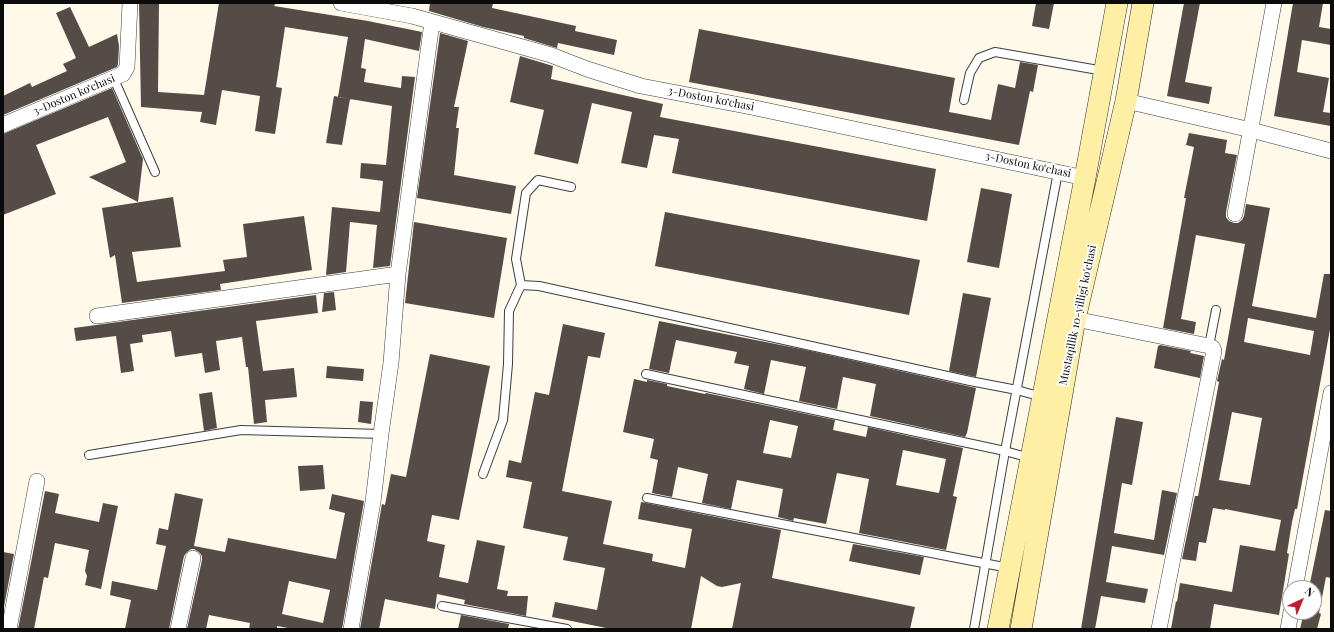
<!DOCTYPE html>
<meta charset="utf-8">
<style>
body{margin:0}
#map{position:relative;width:1334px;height:632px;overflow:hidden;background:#fff9ea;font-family:"Playfair Display",serif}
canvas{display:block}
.frame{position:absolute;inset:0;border:4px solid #0b0b0b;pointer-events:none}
.north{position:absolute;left:1282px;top:580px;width:40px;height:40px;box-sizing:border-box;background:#fff;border:1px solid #9d9d9d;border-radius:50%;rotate:44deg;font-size:11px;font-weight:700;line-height:16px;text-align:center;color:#0b0b0b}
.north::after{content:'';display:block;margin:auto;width:14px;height:18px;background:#c6192d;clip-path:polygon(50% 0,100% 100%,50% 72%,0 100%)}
</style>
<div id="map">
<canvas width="1334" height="632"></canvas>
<div class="frame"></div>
<div class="north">N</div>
</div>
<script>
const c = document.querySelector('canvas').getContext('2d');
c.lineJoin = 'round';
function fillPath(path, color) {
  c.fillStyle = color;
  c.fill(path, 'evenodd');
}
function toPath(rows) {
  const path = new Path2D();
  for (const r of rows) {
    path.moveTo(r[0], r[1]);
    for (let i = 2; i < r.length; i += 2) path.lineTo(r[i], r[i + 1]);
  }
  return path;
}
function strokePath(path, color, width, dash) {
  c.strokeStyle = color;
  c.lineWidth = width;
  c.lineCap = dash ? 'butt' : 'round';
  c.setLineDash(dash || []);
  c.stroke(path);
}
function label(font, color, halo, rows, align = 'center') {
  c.font = font + ' "Playfair Display",serif';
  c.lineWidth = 4;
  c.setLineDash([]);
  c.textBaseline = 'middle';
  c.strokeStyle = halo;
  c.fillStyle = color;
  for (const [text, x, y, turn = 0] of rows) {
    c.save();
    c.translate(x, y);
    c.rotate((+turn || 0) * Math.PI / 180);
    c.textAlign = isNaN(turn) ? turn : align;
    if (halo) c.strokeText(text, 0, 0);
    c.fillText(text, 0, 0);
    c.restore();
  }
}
fillPath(toPath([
 [139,3,159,3,158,92,204,95,219,3,276,3,274,6,368,21,422,32,419,51,365,39,361,68,366,69,364,82,401,88,402,76,415,77,390,266,373,268,377,225,350,222,346,272,326,275,332,207,380,212,383,181,360,178,361,163,386,165,392,106,338,97,348,37,285,27,276,87,282,88,275,134,255,131,260,96,222,90,216,125,200,122,202,112,141,107],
 [430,3,493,3,492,8,576,26,575,31,617,40,614,55,558,43,557,48,524,38,524,36,483,27,429,11],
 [1036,3,1054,3,1049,29,1032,26],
 [1184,3,1200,3,1185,82,1212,87,1209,104,1167,96],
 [1293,3,1323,3,1319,27,1331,29,1331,45,1302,40,1297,72,1329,78,1323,112,1331,113,1331,126,1274,116],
 [70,7,89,47,117,34,119,46,118,64,117,67,3,115,3,96,30,83,32,87,67,71,63,64,76,58,56,13],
 [699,29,955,78,949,112,991,120,998,84,1015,88,1020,62,1038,65,1033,92,1030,91,1019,145,689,82],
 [440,33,468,41,454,107,459,107,456,128,459,128,454,175,516,186,511,214,417,198],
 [520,56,553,66,551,79,663,104,660,117,936,169,927,221,672,173,679,139,654,135,647,168,621,163,632,112,592,103,578,164,534,154,544,110,510,102],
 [112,88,143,159,138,202,89,177,126,162,108,117,36,145,56,194,3,215,3,134],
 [334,96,350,99,342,145,326,143],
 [1189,133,1227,140,1225,153,1237,155,1226,212,1226,217,1229,221,1234,223,1238,223,1242,220,1244,216,1246,204,1270,208,1252,306,1316,318,1324,274,1331,274,1331,324,1297,509,1295,509,1292,522,1287,553,1289,554,1279,615,1214,604,1210,629,1171,629,1176,601,1177,602,1180,583,1232,592,1240,545,1275,551,1281,520,1225,509,1225,510,1213,508,1206,543,1199,542,1196,561,1182,559,1195,496,1198,496,1219,382,1217,381,1222,359,1224,360,1245,244,1196,235,1181,319,1196,322,1194,334,1163,328,1186,198,1184,198,1194,147,1186,145],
 [1248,318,1314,331,1310,355,1244,342],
 [1232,412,1262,418,1250,485,1219,480],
 [981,188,1012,194,999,268,967,262],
 [173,197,181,247,132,252,137,282,225,271,223,260,247,257,243,224,304,216,312,270,220,284,221,290,122,303,115,255,110,258,102,208],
 [665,212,920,260,909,315,655,266],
 [414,222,507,238,494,318,405,303],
 [334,292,336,310,322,312,324,293],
 [963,293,991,298,976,377,949,371],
 [316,295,318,313,256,321,263,371,294,368,297,397,265,400,267,422,254,424,248,367,246,367,242,337,216,341,220,370,205,373,202,353,175,357,171,331,142,335,143,342,130,344,134,371,121,373,116,336,76,341,74,328],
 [659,321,806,350,976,388,967,433,965,437,870,416,876,384,843,377,837,409,799,401,806,367,771,360,764,394,744,389,749,366,734,363,737,352,676,340,669,373,649,369],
 [563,324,605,333,600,358,588,356,562,491,612,501,603,544,653,554,652,561,685,568,692,529,638,519,641,502,781,530,772,578,915,607,910,629,732,629,741,583,722,587,717,586,701,576,691,629,611,629,552,617,555,602,597,610,605,568,563,560,568,537,523,528,532,482,506,477,509,460,521,463,535,392,549,395],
 [1160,345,1191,351,1190,353,1204,356,1200,378,1154,368,1158,346],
 [430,354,490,366,459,520,432,515,427,541,445,545,439,577,468,583,477,540,505,546,497,589,508,591,507,596,528,596,526,616,464,604,465,600,437,594,435,609,385,599,379,629,360,629,382,504,385,505,391,474,406,477],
 [327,366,364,369,363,381,326,378],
 [634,379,647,382,647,380,667,384,667,386,705,394,706,393,835,420,833,430,866,437,868,427,963,448,953,496,957,497,946,550,859,533,869,479,837,473,826,524,794,518,793,521,778,517,783,489,737,480,731,509,702,503,708,474,678,467,672,497,652,493,658,460,650,458,654,439,623,432],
 [770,420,798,426,791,458,763,453],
 [903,450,946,459,939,493,896,485],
 [212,392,217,428,204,431,199,394],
 [360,401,373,402,371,424,358,422],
 [1116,417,1143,422,1132,485,1122,483,1114,533,1154,540,1162,490,1177,493,1164,555,1112,546,1106,582,1148,589,1145,603,1101,596,1095,629,1081,629],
 [323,465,325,489,300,491,298,466],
 [45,491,59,494,55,513,99,522,103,503,118,506,101,589,85,585,87,576,85,571,89,550,55,543,48,578,44,577,34,629,18,629],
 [175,493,203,499,194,546,225,552,228,538,336,559,345,513,329,509,332,494,364,501,342,629,293,629,277,626,277,629,249,629,250,623,209,615,206,629,187,629,202,560,202,556,199,552,194,549,191,549,187,552,184,556,169,629,125,629,131,600,110,595,112,581,157,590,166,546,156,544,159,528,168,530],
 [289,581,330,590,323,623,282,614],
 [1325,510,1331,511,1331,578,1326,577,1319,613,1321,614,1317,629,1300,629,1304,612,1314,612,1314,588,1309,588],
 [853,544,924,557,920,575,849,561],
 [3,552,14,554,3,612],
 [461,615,509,624,508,629,458,629]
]), '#554b47');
const lane = toPath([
 [114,79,155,172],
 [964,100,970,73,979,58,995,52,1104,71],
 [521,285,516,259,526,193,538,180,571,187],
 [1209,346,1216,310],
 [646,374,1005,451,1030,458],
 [89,455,241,430,381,434],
 [483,474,503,420,508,364,509,311,521,285,539,286,970,381,1017,390,1042,397],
 [647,498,1009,568],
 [442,606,567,629],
 [974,629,1005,451,1058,172]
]);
const street = toPath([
 [341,3,412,16,551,55,587,69,641,86,751,107,1085,178],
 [1126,101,1251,130,1331,151],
 [3,125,123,74,127,67,130,3],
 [1235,214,1274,3],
 [97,316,398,274],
 [1075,319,1209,346,1213,348,1214,351,1159,629],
 [1295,588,1331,393],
 [9,629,37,481],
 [178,629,193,558],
 [351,629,373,502,381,434,391,363,398,274,432,22],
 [1288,629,1291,612]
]);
const secondary = toPath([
 [998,629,1085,178,1117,3],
 [1021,629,1075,319,1126,101,1143,3]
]);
strokePath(lane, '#3e3e3e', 10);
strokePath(street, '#3e3e3e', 16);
strokePath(secondary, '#2d2d2d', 22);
strokePath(lane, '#fff', 8);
strokePath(street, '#fff', 15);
strokePath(secondary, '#ffefa5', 21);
label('11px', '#0b0b0b', '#fff', [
 ["3-Doston koʻchasi",74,95,-23],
 ["3-Doston koʻchasi",711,99,11],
 ["3-Doston koʻchasi",1028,165,12],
 ["Mustaqillik 10-yilligi ko'chasi",1078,315,-78]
]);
</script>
